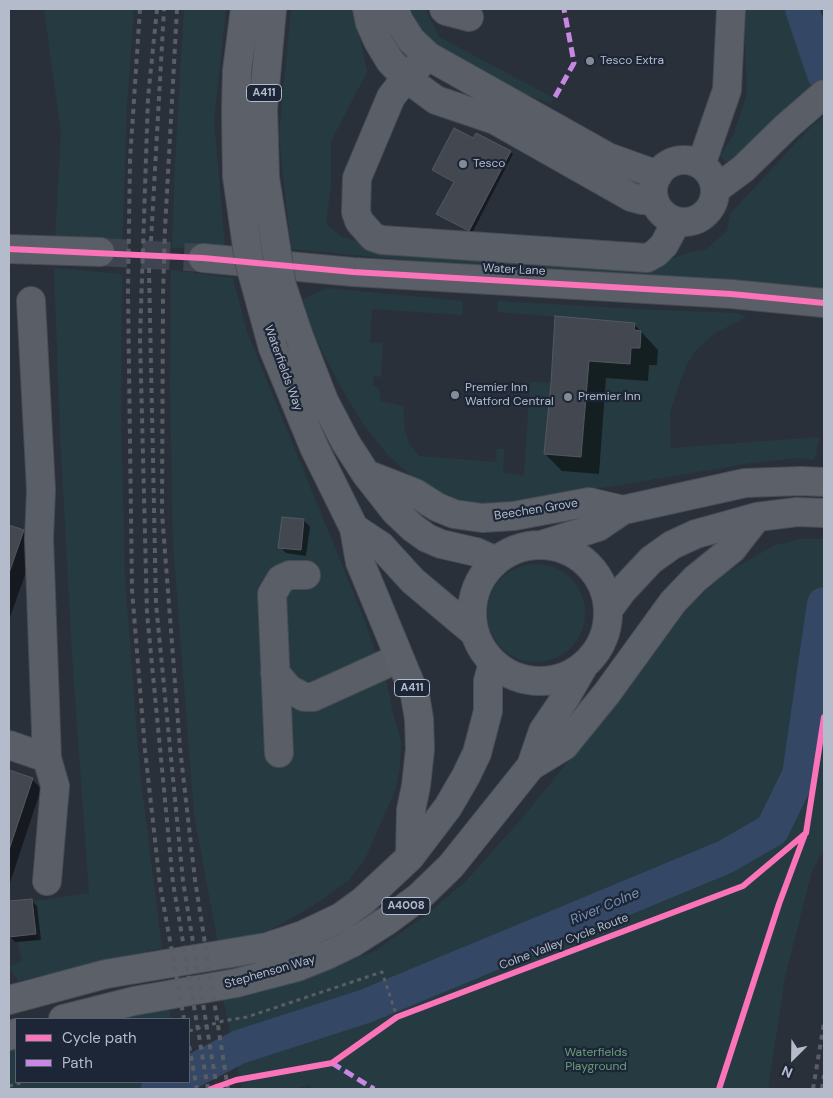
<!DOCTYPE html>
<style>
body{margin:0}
#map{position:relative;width:833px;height:1098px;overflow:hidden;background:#2a303a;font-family:"DM Sans",sans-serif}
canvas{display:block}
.frame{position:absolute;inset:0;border:10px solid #b4bccb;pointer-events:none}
.legend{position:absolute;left:15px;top:1018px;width:175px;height:65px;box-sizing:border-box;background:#1c2636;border:1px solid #596272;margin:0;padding:6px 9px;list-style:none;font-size:15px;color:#b4bccb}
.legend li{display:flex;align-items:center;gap:10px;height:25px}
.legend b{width:25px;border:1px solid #596272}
.north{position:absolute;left:768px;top:1033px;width:50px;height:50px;-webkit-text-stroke:4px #1c2636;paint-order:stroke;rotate:203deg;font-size:14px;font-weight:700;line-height:20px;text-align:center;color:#b4bccb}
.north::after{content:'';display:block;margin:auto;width:18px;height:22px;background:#b4bccb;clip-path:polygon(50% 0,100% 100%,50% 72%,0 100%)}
</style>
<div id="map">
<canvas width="833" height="1098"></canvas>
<div class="frame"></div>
<ul class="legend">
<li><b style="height:6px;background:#fb73b8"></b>Cycle path</li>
<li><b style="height:6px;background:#c787e3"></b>Path</li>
</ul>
<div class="north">N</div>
</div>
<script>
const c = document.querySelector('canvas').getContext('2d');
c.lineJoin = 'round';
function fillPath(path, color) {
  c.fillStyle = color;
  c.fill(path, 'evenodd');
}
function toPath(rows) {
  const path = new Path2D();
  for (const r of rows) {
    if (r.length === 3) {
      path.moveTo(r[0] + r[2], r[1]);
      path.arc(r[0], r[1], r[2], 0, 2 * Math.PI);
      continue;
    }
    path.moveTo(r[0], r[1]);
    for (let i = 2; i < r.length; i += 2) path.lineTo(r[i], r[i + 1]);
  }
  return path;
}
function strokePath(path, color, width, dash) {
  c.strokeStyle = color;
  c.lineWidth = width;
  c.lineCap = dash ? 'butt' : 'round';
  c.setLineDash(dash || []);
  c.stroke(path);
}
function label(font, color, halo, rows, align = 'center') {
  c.font = font + ' "DM Sans",sans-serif';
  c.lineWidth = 4.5;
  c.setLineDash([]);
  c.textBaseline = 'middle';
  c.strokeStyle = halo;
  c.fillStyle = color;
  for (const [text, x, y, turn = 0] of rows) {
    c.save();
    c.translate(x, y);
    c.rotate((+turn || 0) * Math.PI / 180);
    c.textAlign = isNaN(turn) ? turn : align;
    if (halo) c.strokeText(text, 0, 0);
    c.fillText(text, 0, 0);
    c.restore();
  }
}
fillPath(toPath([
 [44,9,134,9,127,105,122,247,55,239,61,133],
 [184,9,226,9,214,120,225,246,172,248,175,164],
 [291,9,351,9,359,34,367,72,331,141,331,185,326,224,342,237,365,243,652,266,690,252,705,250,727,231,730,214,809,129,824,116,824,291,657,283,291,249,279,136],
 [404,9,425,9,439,37,554,98,551,103,494,84,432,48],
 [744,9,818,9,821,37,824,46,824,72,739,161,726,162,720,156,733,136,747,94],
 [54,268,122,274,121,417,125,578,140,773,162,948,18,981,9,967,22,961,18,943,37,939,34,901,89,893,73,670,60,433],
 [171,270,233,278,247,332,364,619,387,685,393,713,401,742,400,767,395,791,365,859,348,881,317,903,269,931,218,944,194,814,173,545,170,386],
 [327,288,462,301,463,315,372,309,370,342,383,343,381,377,374,376,373,385,379,389,381,401,403,406,405,431,410,445,419,456,496,462,497,449,504,449,503,473,522,476,524,474,530,384,532,382,551,383,544,454,581,457,589,361,630,364,631,348,640,348,641,331,634,330,634,323,498,312,497,301,655,310,738,313,747,317,715,333,695,351,687,364,679,384,670,413,671,448,820,437,814,460,799,458,757,462,518,502,467,506,425,488,410,475,388,455,364,425,346,396,323,353,309,323,304,304,303,299],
 [801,539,824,539,824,850,812,871,785,977,768,1089,312,1089,310,1085,294,1089,242,1089,223,998,261,992,373,952,425,916,467,880,523,817,624,693,693,601,728,572,775,545],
 [536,613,49],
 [169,1008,171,1019,120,1019],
 [16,1049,16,1082,182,1082,184,1089,9,1089,9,1052]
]), '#263b41');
fillPath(toPath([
 [789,9,812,9,817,27,794,28]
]), '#344765');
fillPath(toPath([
 [474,140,510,152,513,154,472,233,438,214,455,183,434,170],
 [634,324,658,350,657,365,649,365,648,381,606,378,599,474,562,471,545,454,552,383],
 [304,520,310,527,306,556,286,553,280,547],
 [9,526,23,531,36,544,9,620],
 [9,771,32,779,41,789,9,886],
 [31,900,37,906,41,940,15,942,9,936,9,902]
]), '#0007');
strokePath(toPath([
 [802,9,824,74],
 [189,1073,239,1047,366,1006,725,857,772,830,799,775,824,604],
 [158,1089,173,1082]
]), '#344765', 34);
const building = toPath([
 [454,128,473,138,476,133,511,151,469,231,436,214,454,182,432,170,454,128],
 [555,316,635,323,634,330,641,331,640,348,631,348,630,364,589,361,581,457,544,454,551,383,555,316],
 [282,517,304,519,301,550,278,548,282,517],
 [9,525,24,530,9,573,9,525],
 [9,770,33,778,9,850,9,770],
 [32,899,36,934,9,937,9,901,32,899]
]);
fillPath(building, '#434850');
strokePath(building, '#525861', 1);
strokePath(toPath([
 [100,252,203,258]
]), '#3f4550', 28, [28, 14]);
const minor = toPath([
 [367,9,370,23,378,41,390,61,406,78,436,100,495,120,631,197,642,200,654,201],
 [394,9,399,21,411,40,428,56,608,157,658,175],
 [444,9,446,11,469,17],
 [428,56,406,78,391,97,357,178,356,212,359,221,373,237,382,240,647,258,656,253,664,245,677,221],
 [684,191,31],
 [701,165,727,90,731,9],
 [716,189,743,169,786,127,824,94],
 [9,249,100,252],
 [203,258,353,272,731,294,824,303],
 [31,301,41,490,39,539,47,758],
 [275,673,289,689,304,697,313,697,399,658],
 [9,745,47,758,55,786,47,881],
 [279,753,272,594,281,579,290,575,306,575]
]);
const major = toPath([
 [237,176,236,110,237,71,245,9],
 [265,178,263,109,272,9],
 [298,334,324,401,346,443,366,474,395,511,413,528,427,538,441,544,476,552,494,560],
 [273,348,314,447,354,528,381,546,413,581,475,633],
 [366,474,415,493,437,507,454,514,482,518,514,516,589,502,623,510],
 [354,528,360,562,415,695,419,719,420,749,416,786,411,810,410,857],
 [541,545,598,527,623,510,745,483,801,481,824,482],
 [540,613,68],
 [608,610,622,591,651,560,672,545,696,534,757,517,797,512,824,513],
 [531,766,564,746,607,693,673,602,695,579,732,549,757,517],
 [9,1000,106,974,267,947,303,935,341,917,363,901,410,857,448,807,466,776,477,753,488,711,488,681,493,663],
 [63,1019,134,1001,236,983,297,967,327,955,352,943,388,920,419,897,451,866,531,766,543,731,564,700,583,667],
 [9,1036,16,1033]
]);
strokePath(minor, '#464b53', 30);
strokePath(major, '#484d57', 30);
strokePath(toPath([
 [189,1031,223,1021,247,1017,382,972,397,1017],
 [9,1086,23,1082]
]), '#575e65', 3, [4, 4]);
strokePath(minor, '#5a5f67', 28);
strokePath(major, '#5c6169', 28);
strokePath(toPath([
 [140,9,130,160,128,292,132,590,145,750,160,885,184,1019],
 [157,9,148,98,140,338,147,613,173,883,208,1089],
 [177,9,165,229,163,294,162,513,180,748,195,880,228,1089],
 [151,241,164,9],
 [149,268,156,604,183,881,217,1089],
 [189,1046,197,1089],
 [813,1089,824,1023],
 [822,1089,824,1075]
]), '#595d65', 4, [5, 5]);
const majorBridge = toPath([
 [237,176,249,261,273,348],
 [265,178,282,286,298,334]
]);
strokePath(majorBridge, '#484d57', 30, []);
strokePath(majorBridge, '#5c6169', 28);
strokePath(toPath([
 [555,97,574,63,564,9],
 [332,1063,374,1089]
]), '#c787e3', 5, [10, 5]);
strokePath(toPath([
 [9,249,203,258,353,272,731,294,824,303],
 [211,1089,236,1080,332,1063,397,1017,743,886,806,833,824,717],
 [719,1089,779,904,805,834]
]), '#fb73b8', 6);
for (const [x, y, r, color] of [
 [590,61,5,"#848b98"],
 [463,164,5,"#848b98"],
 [455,395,5,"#848b98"],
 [568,397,5,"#848b98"]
]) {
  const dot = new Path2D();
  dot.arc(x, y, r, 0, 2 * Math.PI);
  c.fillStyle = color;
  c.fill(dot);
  strokePath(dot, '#1c2636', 2);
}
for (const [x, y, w] of [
 [264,93,35],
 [412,688,35],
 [406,906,48]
]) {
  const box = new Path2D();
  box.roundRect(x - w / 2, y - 8.5, w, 17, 4);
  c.fillStyle = '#1c2636';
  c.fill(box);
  strokePath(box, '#b4bccb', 1);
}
label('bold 11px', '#b4bccb', null, [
 ["A411",264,93],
 ["A411",412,688],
 ["A4008",406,906]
]);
label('12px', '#b4bccb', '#1c2636', [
 ["Tesco Extra",600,61],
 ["Tesco",473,164],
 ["Premier Inn",465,388],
 ["Watford Central",465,402],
 ["Premier Inn",578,397]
], 'left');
label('12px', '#b4bccb', '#1c2636', [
 ["Water Lane",514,270,3],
 ["Waterfields Way",283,368,70],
 ["Beechen Grove",536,510,-9],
 ["Colne Valley Cycle Route",564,942,-21],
 ["Stephenson Way",270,972,-16]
]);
label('12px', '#699e77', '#1c2636', [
 ["Waterfields",596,1053],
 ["Playground",596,1067]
]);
label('italic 14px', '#7990b4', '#1c2636', [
 ["River Colne",605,907,-23]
]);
</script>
